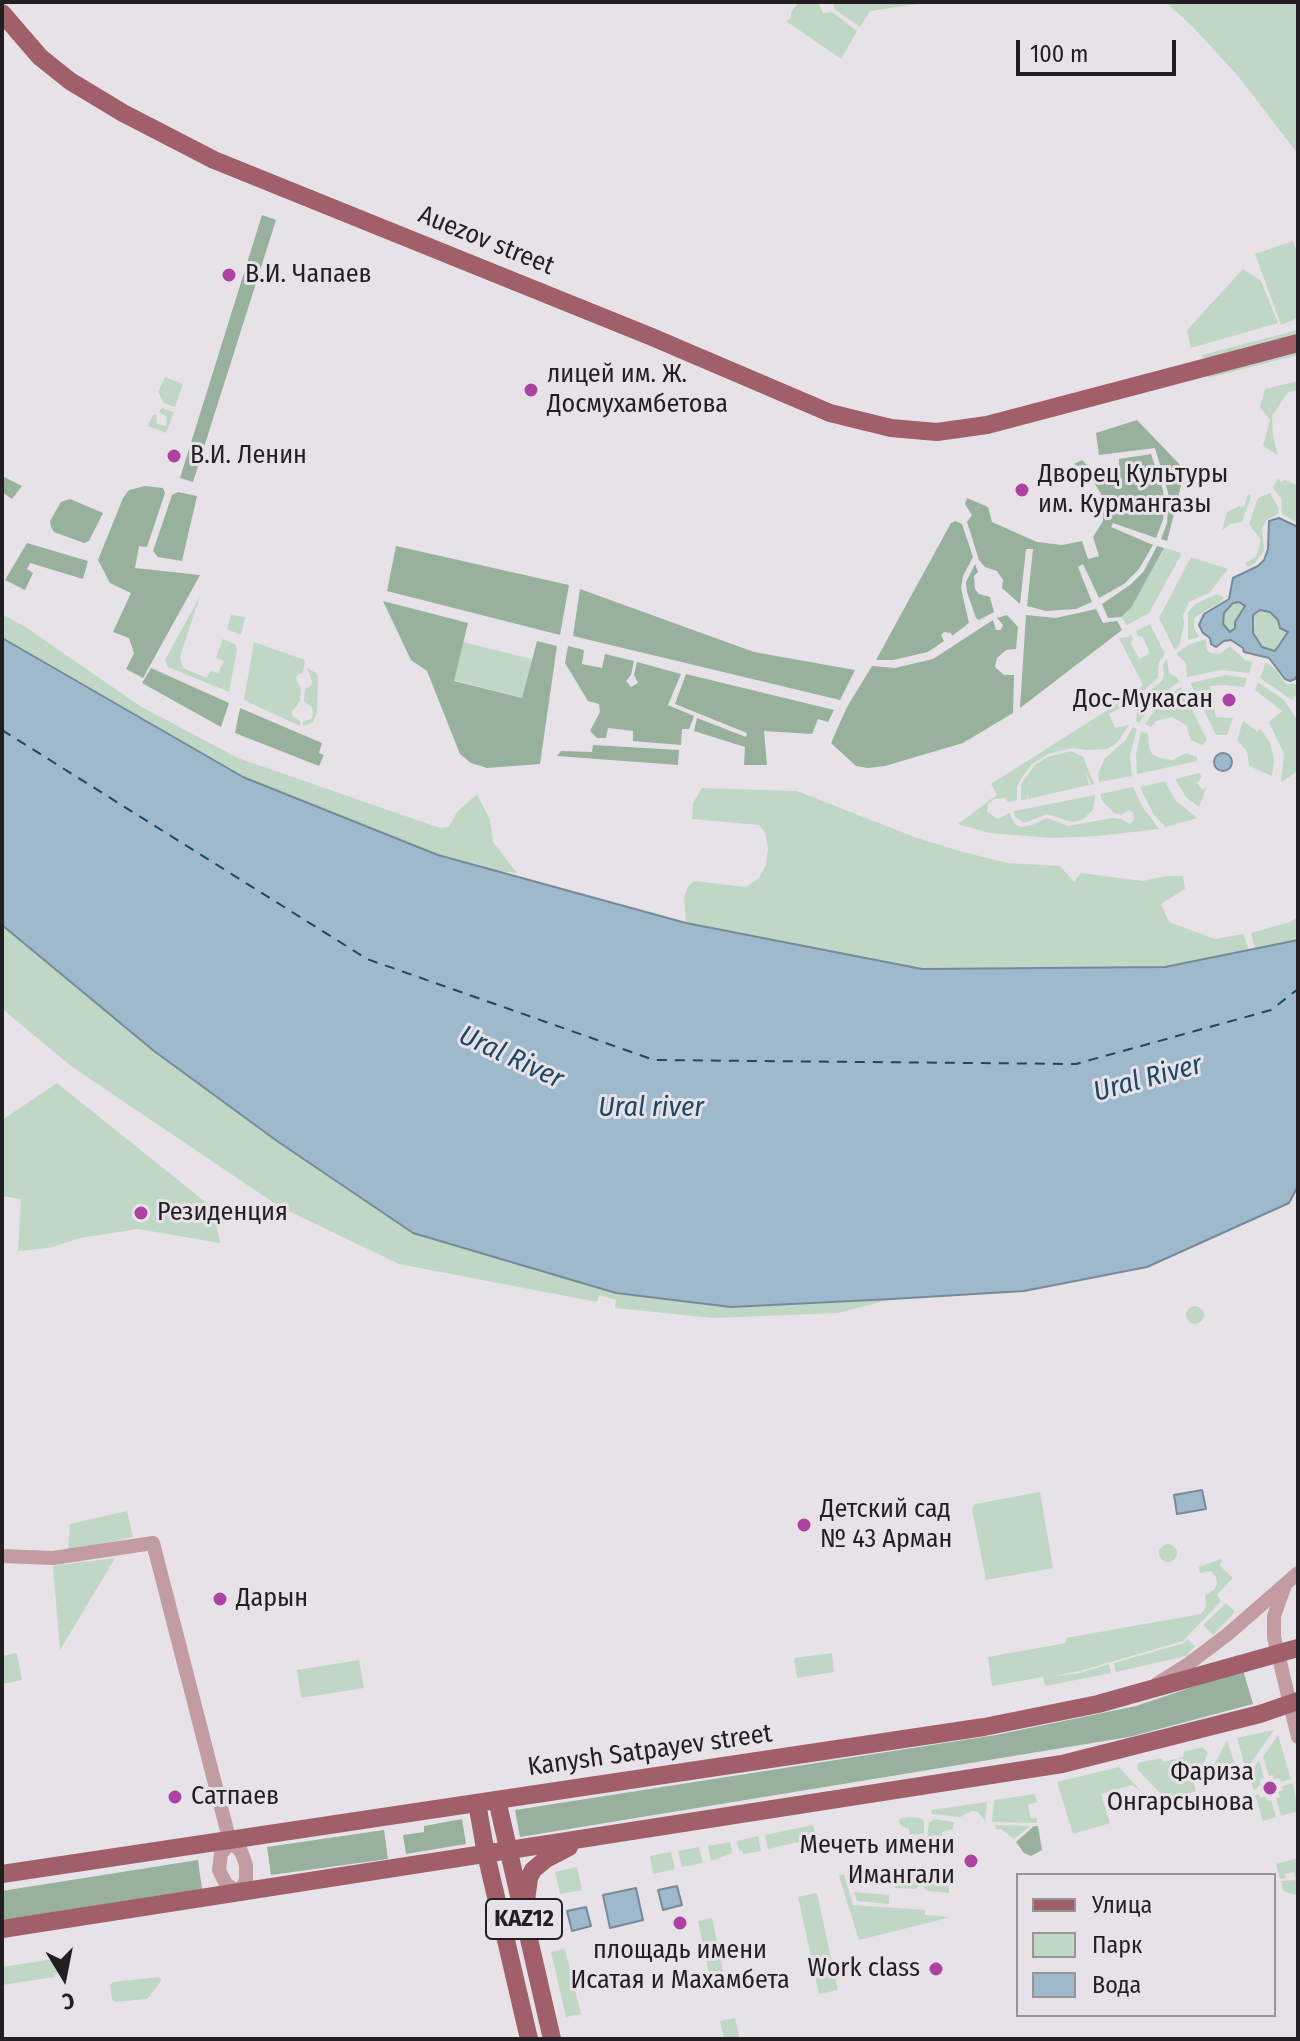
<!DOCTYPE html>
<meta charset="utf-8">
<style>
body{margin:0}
#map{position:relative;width:1300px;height:2041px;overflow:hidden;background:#e7e2e7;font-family:"Fira Sans Condensed",sans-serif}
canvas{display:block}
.frame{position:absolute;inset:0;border:4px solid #211f21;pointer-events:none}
.legend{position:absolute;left:1016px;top:1873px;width:260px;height:144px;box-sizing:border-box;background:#e7e2e7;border:2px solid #989498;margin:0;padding:10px 14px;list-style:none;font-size:24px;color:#211f21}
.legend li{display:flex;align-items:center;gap:16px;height:40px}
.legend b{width:40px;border:2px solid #989498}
.north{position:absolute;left:24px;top:1937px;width:80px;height:80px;-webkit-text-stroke:6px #e7e2e7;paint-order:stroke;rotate:170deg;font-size:22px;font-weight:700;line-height:32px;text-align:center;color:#211f21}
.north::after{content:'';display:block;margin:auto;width:28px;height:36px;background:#211f21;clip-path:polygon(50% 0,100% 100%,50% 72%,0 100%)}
.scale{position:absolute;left:1016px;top:40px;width:160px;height:36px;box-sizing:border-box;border:4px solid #211f21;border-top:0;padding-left:10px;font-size:24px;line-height:28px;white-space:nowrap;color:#211f21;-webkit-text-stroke:6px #e7e2e7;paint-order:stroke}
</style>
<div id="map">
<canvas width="1300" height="2041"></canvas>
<div class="frame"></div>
<ul class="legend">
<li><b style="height:10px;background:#a05f69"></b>Улица</li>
<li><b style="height:22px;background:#c0d7c5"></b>Парк</li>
<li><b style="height:22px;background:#9eb8cc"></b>Вода</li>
</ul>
<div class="north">С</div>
<div class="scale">100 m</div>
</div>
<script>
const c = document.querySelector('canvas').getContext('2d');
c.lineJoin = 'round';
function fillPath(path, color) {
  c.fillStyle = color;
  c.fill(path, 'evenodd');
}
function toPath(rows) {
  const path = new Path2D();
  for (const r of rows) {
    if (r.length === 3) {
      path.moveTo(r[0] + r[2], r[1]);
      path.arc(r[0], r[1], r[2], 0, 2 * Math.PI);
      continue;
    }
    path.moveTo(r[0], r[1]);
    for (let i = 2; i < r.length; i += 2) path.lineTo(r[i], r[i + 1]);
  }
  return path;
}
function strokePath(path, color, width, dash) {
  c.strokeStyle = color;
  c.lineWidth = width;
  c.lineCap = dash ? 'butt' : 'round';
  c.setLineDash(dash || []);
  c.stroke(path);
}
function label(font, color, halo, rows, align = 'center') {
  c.font = font + ' "Fira Sans Condensed",sans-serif';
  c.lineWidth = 6;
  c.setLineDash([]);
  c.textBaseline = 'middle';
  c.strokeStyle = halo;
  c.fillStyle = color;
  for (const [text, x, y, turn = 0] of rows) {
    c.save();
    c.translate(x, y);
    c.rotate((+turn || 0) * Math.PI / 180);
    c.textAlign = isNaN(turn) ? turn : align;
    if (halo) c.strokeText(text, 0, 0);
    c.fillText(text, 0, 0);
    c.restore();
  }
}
fillPath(toPath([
 [799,2,818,2,823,13,832,12,857,31,841,59,786,21,791,18,791,12],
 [833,2,915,2,918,4,870,11,860,27,834,9],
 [1165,2,1298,2,1298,154,1238,76,1191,25],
 [1293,241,1298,255,1298,318,1281,325,1255,254],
 [1243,269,1261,281,1278,323,1191,348,1187,330],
 [1298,330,1298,355,1208,378,1202,355],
 [165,377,183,384,175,407,164,403,158,392],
 [1298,381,1298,390,1288,392,1272,416,1273,437,1278,455,1263,446,1270,420,1260,407,1265,389],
 [162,408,174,412,166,433,148,426,153,415,156,414,157,424,166,426,167,417,159,412],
 [1278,478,1281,482,1285,480,1298,486,1298,523,1282,514,1281,498,1273,488],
 [1270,493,1279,509,1278,514,1266,520,1262,528,1264,551,1254,564,1248,567,1245,563,1256,557,1261,540,1249,524,1258,498],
 [1248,495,1251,496,1242,522,1230,524,1222,530,1227,512,1239,506,1244,507],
 [1164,548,1182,553,1149,613,1127,625,1121,617,1131,608],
 [1191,557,1228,569,1209,593,1189,602,1183,616,1184,624,1180,643,1175,651,1159,618],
 [1217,594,1224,597,1219,603,1195,617,1194,628,1199,637,1188,640,1188,612,1196,604],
 [200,596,180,657,183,668,207,678,210,671,218,673,224,661,216,657,223,639,235,644,237,650,229,692,168,667,165,660],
 [1239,602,1245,606,1235,622,1235,628,1230,632,1223,624,1224,613,1233,603],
 [1260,610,1270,612,1278,620,1280,628,1288,632,1288,635,1279,642,1275,651,1262,647,1253,632,1255,623,1253,614],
 [2,614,24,626,140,706,238,758,440,828,449,827,457,812,477,794,490,820,493,842,517,873,488,870,438,855,243,777,2,638],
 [231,615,245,617,241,635,227,629],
 [1150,624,1165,654,1159,662,1158,678,1136,697,1133,693,1143,685,1119,638,1129,637,1130,633,1133,639,1130,642,1139,659,1150,653,1142,636,1138,637,1136,631],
 [1206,639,1207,650,1210,653,1220,654,1230,646,1246,661,1253,662,1249,673,1221,670,1187,677,1186,663,1176,654,1188,645],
 [254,642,305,660,303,673,297,675,296,679,301,689,300,701,292,712,293,717,300,721,300,726,244,700],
 [463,642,532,659,523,698,453,680],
 [1167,659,1169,673,1177,677,1179,682,1155,699,1139,723,1136,721,1138,704,1142,697,1162,681,1164,675,1163,664],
 [1266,662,1277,671,1286,684,1298,684,1298,692,1292,700,1260,678],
 [307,668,316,673,318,678,317,713,312,723,303,726,303,722,312,718,313,713,312,707,304,701,305,689,311,686,312,681],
 [1226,675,1247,678,1244,687,1224,685,1210,686,1212,702,1201,705,1190,683],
 [1258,682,1284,700,1298,721,1298,771,1281,782,1284,754,1269,722,1282,711,1255,690],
 [1181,687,1207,740,1202,745,1191,740,1186,725,1172,717,1156,721,1151,727,1145,724,1162,700],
 [1117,704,1120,708,1109,714,1115,728,1129,725,1117,743,1107,749,1087,750,1072,748,1048,754,1032,764,1022,777,1017,787,1017,800,1008,802,1005,798,994,799,988,804,987,812,998,819,1009,813,1015,824,1020,827,1032,825,1047,818,1068,826,1112,818,1121,819,1130,824,1134,820,1133,812,1129,810,1121,815,1114,813,1102,801,1100,794,1133,787,1142,806,1159,829,1097,836,1051,838,989,833,958,824,997,795,991,784],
 [1214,708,1216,717,1233,718,1227,735,1216,735,1204,710],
 [1243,721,1257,731,1260,729,1270,742,1274,760,1272,776,1249,766,1247,751,1237,740],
 [1133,727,1137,729,1130,756,1132,776,1099,782,1098,774,1105,758,1125,741],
 [1141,731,1148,734,1149,747,1152,754,1160,758,1173,760,1186,753,1197,757,1197,761,1137,774,1136,755],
 [1071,751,1083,757,1094,784,1091,785,1085,770,1089,785,1028,799,1027,792,1027,799,1021,800,1021,784,1035,765,1047,757],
 [1199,773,1202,777,1197,783,1203,790,1207,786,1199,807,1186,797,1175,779],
 [1165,781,1175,800,1197,818,1166,827,1154,815,1140,787],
 [702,788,797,791,917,838,963,852,1007,863,1060,866,1074,882,1081,873,1143,881,1167,876,1183,876,1185,889,1161,904,1169,922,1215,939,1243,934,1249,950,1165,967,922,969,686,923,684,896,688,887,694,881,746,887,759,878,766,865,768,848,765,833,759,825,692,819,693,803],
 [1095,795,1093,810,1082,820,1072,822,1047,814,1024,823,1015,817,1014,811],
 [1298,917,1298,940,1255,949,1251,933,1290,922],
 [2,925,154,1051,413,1233,616,1293,731,1307,892,1299,838,1313,713,1318,615,1308,616,1300,599,1295,597,1302,399,1264,280,1207,71,1066,12,1017,2,1008],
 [57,1083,213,1208,220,1243,138,1229,80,1238,49,1248,18,1251,21,1199,2,1196,2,1120],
 [1195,1315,9],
 [1040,1492,1053,1568,986,1580,972,1509,975,1504],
 [127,1511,133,1537,68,1551,70,1524],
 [1168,1553,9],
 [115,1558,60,1650,53,1566],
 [1221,1559,1222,1561,1219,1565,1233,1578,1217,1595,1221,1601,1183,1641,1080,1671,1050,1677,1080,1673,1109,1664,1111,1673,1045,1686,1043,1677,992,1686,988,1657,1066,1643,1066,1638,1201,1614,1206,1607,1205,1595,1214,1590,1217,1584,1216,1577,1211,1571,1200,1573,1199,1567],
 [1226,1603,1235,1612,1213,1635,1203,1625],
 [1187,1639,1195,1646,1186,1656,1116,1672,1114,1663,1184,1643],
 [17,1653,22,1680,2,1684,2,1656],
 [832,1653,834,1672,797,1678,794,1658],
 [359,1660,364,1688,301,1698,297,1670],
 [1274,1730,1246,1770,1237,1738],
 [1278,1735,1291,1779,1281,1782,1279,1778,1274,1779,1273,1775,1269,1776,1263,1757],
 [1227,1740,1238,1773,1204,1783,1205,1783],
 [1202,1747,1208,1753,1194,1784,1196,1791,1163,1801,1161,1794,1137,1769,1138,1763,1161,1758,1164,1762,1183,1757,1184,1752],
 [1259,1760,1264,1778,1260,1779,1261,1784,1254,1791,1249,1776],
 [1119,1767,1141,1791,1132,1785,1101,1794,1110,1823,1073,1834,1057,1782],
 [1293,1783,1298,1811,1281,1816,1276,1798,1280,1797,1278,1792,1283,1790,1282,1786],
 [1035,1794,1037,1802,1028,1805,1031,1819,1037,1818,1037,1823,992,1822,994,1800],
 [1259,1794,1260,1798,1265,1796,1267,1801,1271,1800,1276,1817,1263,1821,1255,1795],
 [987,1802,985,1821,978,1812,972,1811,960,1817,932,1814,931,1810],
 [908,1817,921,1818,924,1822,924,1834,909,1834,909,1829,900,1825,899,1819],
 [934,1819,954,1822,953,1829,942,1832,942,1836,934,1835,933,1839,927,1838,929,1823],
 [813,1825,816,1838,768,1849,765,1835],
 [995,1825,1030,1826,1014,1839,1001,1829,996,1829],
 [758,1836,761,1851,743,1854,742,1850,739,1851,737,1841],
 [730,1842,732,1853,711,1861,708,1846],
 [699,1847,703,1863,682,1867,678,1851],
 [671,1852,675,1869,653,1874,650,1856],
 [1298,1858,1298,1896,1283,1891,1281,1881,1296,1880,1294,1872,1285,1874,1286,1878,1280,1879,1276,1864],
 [577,1867,582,1890,560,1894,555,1872],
 [926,1871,931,1872,931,1876,938,1877,938,1881,943,1881,944,1885,949,1886,949,1893,928,1891,924,1888],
 [908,1873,920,1874,919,1886,915,1889,895,1888,895,1880,907,1877],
 [844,1874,853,1905,925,1910,925,1915,951,1917,859,1940,839,1876],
 [854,1892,889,1895,889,1904,857,1901],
 [817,1893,838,1990,819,1994,798,1897],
 [712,1918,725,1980,711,1983,698,1921],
 [565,1949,581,2014,566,2017,551,1952],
 [60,1958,62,1967,54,1977,2,1985,2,1967],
 [159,1977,162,1980,147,1999,116,2002,112,2000,110,1985,113,1982],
 [735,2018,740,2039,724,2039,720,2021]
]), '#c0d7c5');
fillPath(toPath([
 [262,215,276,220,193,482,180,478],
 [1137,420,1185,470,1167,541,1161,539,1167,523,1169,496,1155,448,1099,455,1096,433],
 [1151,454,1163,490,1165,505,1163,520,1156,538,1113,523,1111,527,1153,545,1139,569,1124,584,1099,598,1083,564,1078,567,1092,602,1076,609,1046,611,1027,606,1033,549,1026,549,1020,604,1002,588,1003,580,997,571,985,567,979,560,967,522,972,515,965,504,967,498,988,507,992,522,1037,542,1062,545,1082,541,1088,559,1099,556,1093,537,1103,521,1104,499,1092,479,1082,468,1074,464,1082,460,1093,471,1119,467,1119,459],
 [2,476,22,486,12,499,2,492],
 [145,486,163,488,165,493,147,547,139,546,135,568,200,575,143,678,126,669,134,653,129,638,113,632,131,593,110,583,98,560,123,498,129,490],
 [178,492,197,496,182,561,158,557,153,551,172,495],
 [70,499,103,513,89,541,84,543,54,532,51,527,50,521,61,502],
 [955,521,962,524,973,557,963,576,961,588,969,623,952,636,951,633,944,632,941,635,944,641,928,652,893,660,876,660,951,523],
 [27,543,88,561,83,579,30,563,27,569,33,573,25,590,5,580],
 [396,546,569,585,560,635,387,591],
 [1157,546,1164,548,1131,608,1121,617,1108,618,1102,604,1130,585,1144,571],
 [975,564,978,572,974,576,975,589,979,594,990,597,994,612,979,620,976,618,967,592,966,582],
 [580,589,754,652,855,670,840,700,573,636],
 [383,601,468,623,454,681,522,698,537,641,557,646,540,764,487,768,471,763,460,754,427,671,411,660],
 [1096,609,1103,623,1117,621,1122,630,1020,708,1026,615,1056,618],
 [1007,615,1018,627,1016,649,1006,650,997,658,995,667,1004,675,1014,675,1013,713,963,743,885,766,868,768,856,766,831,743,847,707,872,666,895,668,933,659,993,620,996,630,1001,630,1003,625,997,618],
 [568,646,584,650,582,664,602,668,605,654,634,661,631,675,626,681,631,687,638,683,634,675,637,662,681,674,668,705,694,716,689,729,682,729,681,745,633,741,633,731,608,728,606,738,597,738,590,731,600,712,599,704,588,701,565,663],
 [151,668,229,703,221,727,142,683],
 [686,674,834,710,828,722,818,719,812,734,764,731,767,765,744,765,745,747,694,731,697,718,746,737,747,733,675,704],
 [240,708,322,743,319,753,324,755,319,766,235,733],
 [593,745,679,750,678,765,557,756,561,751,592,752],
 [1243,1670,1253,1704,1129,1737,520,1837,515,1810,996,1735,1136,1706],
 [462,1819,466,1844,406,1854,403,1835,424,1832,424,1826],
 [1034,1826,1038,1826,1042,1850,1031,1856,1024,1853,1016,1842],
 [384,1830,388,1859,271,1875,267,1847],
 [198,1860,202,1889,2,1920,2,1891]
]), '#97b19d');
const water = toPath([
 [1279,518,1298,527,1298,673,1295,679,1290,681,1285,679,1269,658,1244,652,1243,648,1231,640,1224,641,1216,647,1211,644,1210,638,1203,633,1199,625,1204,614,1229,599,1233,578,1258,566,1264,560,1268,549,1269,521,1279,518],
 [1239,602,1245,606,1235,622,1235,628,1230,632,1223,624,1224,613,1233,603,1239,602],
 [1260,610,1270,612,1278,620,1280,628,1288,632,1275,651,1262,647,1253,633,1253,615,1260,610],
 [2,638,243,777,438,855,686,923,922,969,1165,967,1298,940,1298,1186,1289,1203,1147,1267,1024,1291,892,1299,731,1307,616,1293,413,1233,277,1141,154,1051,2,925,2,638],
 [1223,762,9],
 [1202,1490,1206,1509,1177,1514,1174,1495,1202,1490],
 [677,1886,682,1905,663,1910,658,1890,677,1886],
 [636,1888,643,1920,610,1928,603,1895,636,1888],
 [586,1907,591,1926,572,1931,567,1911,586,1907]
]);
fillPath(water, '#9eb8cc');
strokePath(water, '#788a99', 2);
strokePath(toPath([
 [2,730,367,959,654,1060,1076,1064,1271,1010,1298,989]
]), '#1b4866', 2, [10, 8]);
strokePath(toPath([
 [2,1556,53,1558,153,1543,230,1842],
 [1284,1588,1274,1616,1274,1637,1298,1737],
 [1157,1684,1187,1665,1228,1634,1298,1573],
 [230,1842,241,1851,246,1865,246,1881,238,1892,226,1884,219,1870,221,1854,230,1842]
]), '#c29ca1', 14);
strokePath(toPath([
 [2,13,40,57,70,81,123,113,214,160,652,337,830,413,891,428,937,432,987,425,1298,343],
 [497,1800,552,2039],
 [477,1803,486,1854,529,2039],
 [2,1874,984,1727,1098,1704,1298,1648],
 [525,1908,529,1878,533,1870,546,1859,569,1847],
 [2,1929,1062,1764,1260,1714,1298,1701]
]), '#a05f69', 18);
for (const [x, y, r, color] of [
 [229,275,8,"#ae42a2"],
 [531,390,8,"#ae42a2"],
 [174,456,8,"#ae42a2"],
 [1022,490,8,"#ae42a2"],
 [1229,700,8,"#ae42a2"],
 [141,1213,8,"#ae42a2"],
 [804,1525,8,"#ae42a2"],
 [220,1599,8,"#ae42a2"],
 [1270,1788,8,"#ae42a2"],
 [175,1797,8,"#ae42a2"],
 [971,1861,8,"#ae42a2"],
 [680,1923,8,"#ae42a2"],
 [936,1969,8,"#ae42a2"]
]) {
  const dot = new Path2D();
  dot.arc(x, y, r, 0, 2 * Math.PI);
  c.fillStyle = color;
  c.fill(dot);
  strokePath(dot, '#e7e2e7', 3);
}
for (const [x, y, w] of [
 [524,1919,76]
]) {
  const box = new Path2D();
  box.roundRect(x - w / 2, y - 20, w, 40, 6);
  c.fillStyle = '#e7e2e7';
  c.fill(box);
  strokePath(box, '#211f21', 2);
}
label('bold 24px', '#211f21', null, [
 ["KAZ12",524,1919]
]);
label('26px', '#211f21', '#e7e2e7', [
 ["Auezov street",486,241,22],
 ["Kanysh Satpayev street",650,1751,-8]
]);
label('26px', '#211f21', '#e7e2e7', [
 ["В.И. Чапаев",245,275],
 ["лицей им. Ж.",547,375],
 ["Досмухамбетова",547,405],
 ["В.И. Ленин",190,456],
 ["Дворец Культуры",1038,475],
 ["им. Курмангазы",1038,505],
 ["Дос-Мукасан",1213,700,"right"],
 ["Резиденция",157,1213],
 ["Детский сад",820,1510],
 ["№ 43 Арман",820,1540],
 ["Дарын",236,1599],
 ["Фариза",1254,1773,"right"],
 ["Онгарсынова",1254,1803,"right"],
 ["Сатпаев",191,1797],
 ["Мечеть имени",955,1846,"right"],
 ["Имангали",955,1876,"right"],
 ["площадь имени",680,1951,"center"],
 ["Исатая и Махамбета",680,1981,"center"],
 ["Work class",920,1969,"right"]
], 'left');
label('italic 28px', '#1b4866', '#e7e2e7', [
 ["Ural River",511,1058,25],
 ["Ural River",1148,1079,-15],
 ["Ural river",651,1108]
]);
</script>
